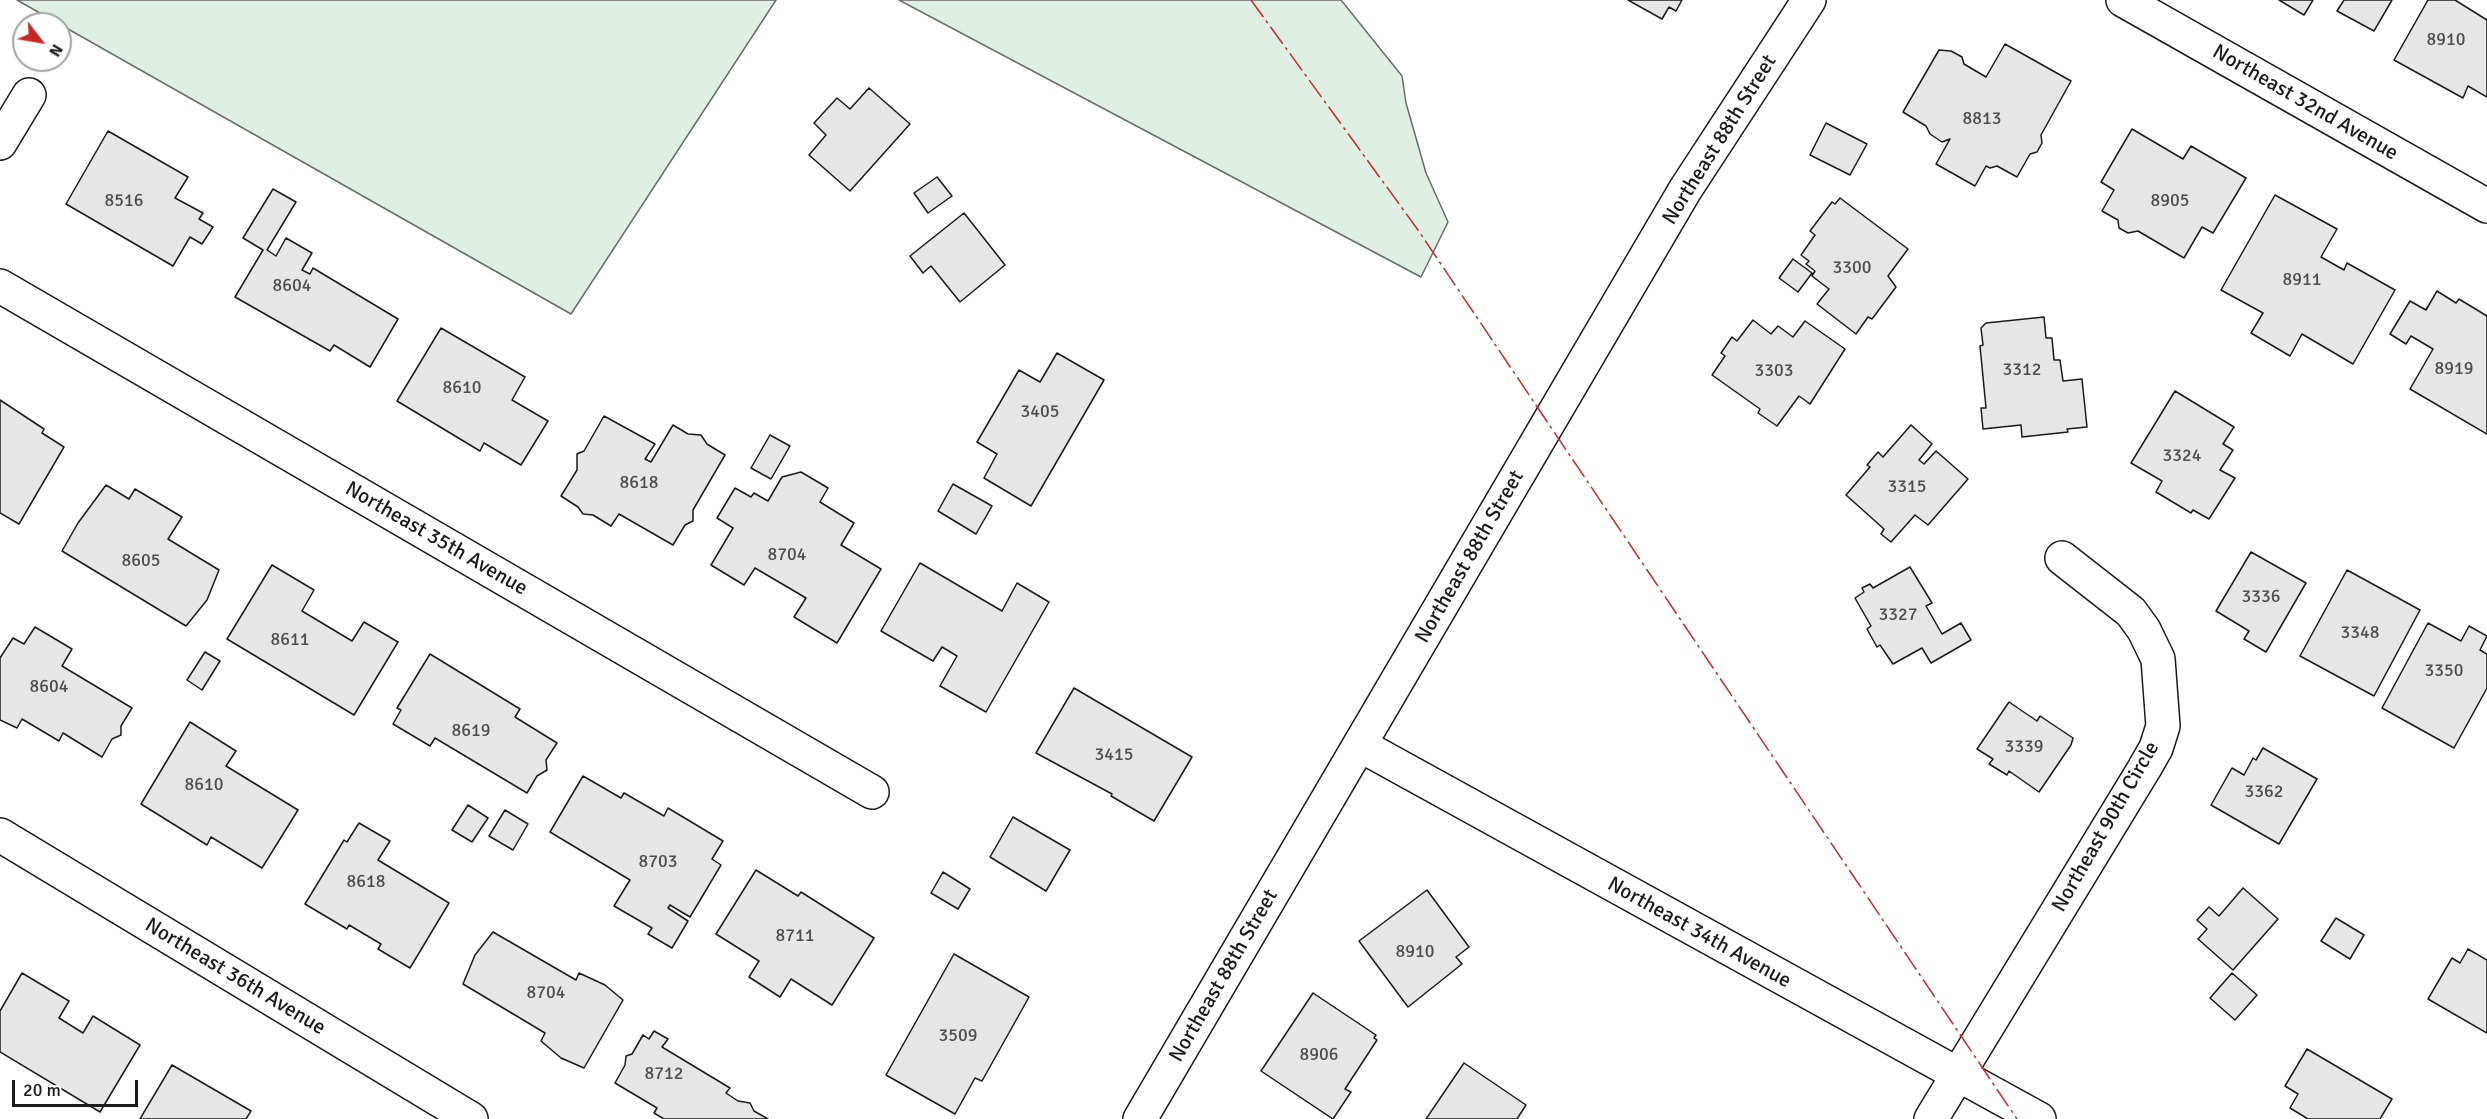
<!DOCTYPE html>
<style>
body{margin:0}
#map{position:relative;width:2487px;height:1119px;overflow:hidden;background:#fff;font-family:Signika,sans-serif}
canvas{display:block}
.north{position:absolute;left:12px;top:12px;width:60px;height:60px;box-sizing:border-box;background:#fff;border:2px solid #a3a3a3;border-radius:50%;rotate:121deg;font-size:16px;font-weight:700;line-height:24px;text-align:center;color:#1a1a1a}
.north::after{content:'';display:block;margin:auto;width:21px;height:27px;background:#c62828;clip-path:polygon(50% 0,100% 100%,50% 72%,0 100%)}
.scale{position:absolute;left:12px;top:1080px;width:126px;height:27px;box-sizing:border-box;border:3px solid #1a1a1a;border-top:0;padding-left:8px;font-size:18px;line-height:21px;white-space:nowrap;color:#1a1a1a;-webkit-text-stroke:4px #fff;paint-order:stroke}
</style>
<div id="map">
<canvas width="2487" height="1119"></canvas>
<div class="north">N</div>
<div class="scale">20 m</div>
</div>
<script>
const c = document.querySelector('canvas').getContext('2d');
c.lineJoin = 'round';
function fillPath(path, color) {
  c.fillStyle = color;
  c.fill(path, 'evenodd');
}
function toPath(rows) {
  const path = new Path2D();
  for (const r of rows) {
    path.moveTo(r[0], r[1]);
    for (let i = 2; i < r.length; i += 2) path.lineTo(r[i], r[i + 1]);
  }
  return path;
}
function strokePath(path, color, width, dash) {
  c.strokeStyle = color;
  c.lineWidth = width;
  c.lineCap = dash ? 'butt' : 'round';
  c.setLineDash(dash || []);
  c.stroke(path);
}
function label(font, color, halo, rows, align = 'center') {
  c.font = font + ' Signika,sans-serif';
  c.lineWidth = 4.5;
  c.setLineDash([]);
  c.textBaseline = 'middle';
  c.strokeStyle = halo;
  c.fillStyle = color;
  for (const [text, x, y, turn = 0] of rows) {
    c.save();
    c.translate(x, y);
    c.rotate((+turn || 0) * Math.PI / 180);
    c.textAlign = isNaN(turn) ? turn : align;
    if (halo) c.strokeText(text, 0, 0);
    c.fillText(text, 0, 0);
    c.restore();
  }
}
const green = toPath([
 [17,0,776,0,571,314,17,0],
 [899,0,1341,0,1402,76,1406,103,1426,173,1448,222,1421,277,899,0]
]);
fillPath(green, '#e0efe3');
strokePath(green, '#6a6a6a', 1.5);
const building = toPath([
 [1628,0,1682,0,1676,11,1669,7,1662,19,1628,0],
 [2279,0,2313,0,2304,15,2279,0],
 [2344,0,2392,0,2374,31,2337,11,2344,0],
 [2428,0,2455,0,2487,20,2487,97,2468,86,2463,98,2394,60,2428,0],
 [2005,44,2071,81,2041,135,2042,143,2037,152,2030,154,2017,177,1997,166,1990,168,1986,166,1975,186,1936,164,1950,139,1942,142,1930,134,1926,126,1903,112,1939,50,1951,51,1962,57,1964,64,1986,77,2005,44],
 [869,88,910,124,850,191,809,155,826,135,814,123,837,98,850,109,869,88],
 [1826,123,1867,144,1850,175,1810,155,1826,123],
 [2132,129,2183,159,2191,146,2246,178,2213,233,2202,227,2184,258,2138,231,2128,233,2119,228,2118,220,2102,211,2114,190,2101,182,2132,129],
 [108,131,188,177,175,198,203,213,199,219,213,227,202,244,190,237,173,266,66,204,108,131],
 [937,177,952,196,928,213,914,193,937,177],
 [273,189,296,202,267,250,276,256,286,238,312,253,302,270,310,274,313,268,398,319,370,367,334,345,330,351,235,297,263,250,243,238,273,189],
 [2275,195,2337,229,2321,257,2344,270,2347,263,2395,290,2353,364,2302,334,2290,356,2251,333,2263,313,2221,290,2275,195],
 [1840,198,1908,249,1888,276,1896,287,1872,319,1868,317,1856,334,1817,304,1829,289,1812,276,1815,271,1806,264,1809,261,1801,255,1815,235,1810,231,1832,202,1835,204,1840,198],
 [964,213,1005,265,960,302,931,266,923,273,910,256,964,213],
 [1793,259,1812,273,1798,292,1779,278,1793,259],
 [2437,291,2456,303,2459,299,2487,316,2487,434,2410,389,2433,349,2411,336,2406,344,2390,334,2410,301,2426,310,2437,291],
 [2044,317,2046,338,2052,338,2054,360,2060,360,2063,381,2082,379,2087,427,2067,429,2068,432,2022,437,2021,425,1983,429,1981,408,1986,408,1980,346,1983,345,1981,328,1986,323,2044,317],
 [1753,320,1771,334,1778,326,1793,337,1805,321,1845,349,1810,404,1799,396,1777,426,1758,413,1760,409,1712,375,1725,356,1721,353,1732,337,1737,341,1753,320],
 [441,328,525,377,512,400,548,421,521,465,484,443,480,451,397,401,441,328],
 [1057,353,1104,380,1031,506,984,478,997,454,977,442,1019,370,1040,382,1057,353],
 [2175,391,2234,427,2223,444,2233,450,2220,470,2235,478,2209,519,2193,510,2191,513,2156,492,2162,481,2131,463,2175,391],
 [0,400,44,429,42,433,64,447,19,524,0,513,0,400],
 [604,416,655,444,645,459,651,462,673,425,688,434,701,435,707,444,725,455,693,510,693,521,685,525,673,545,619,514,611,526,593,515,583,514,578,507,561,496,577,470,577,454,584,451,604,416],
 [1911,425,1932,444,1919,460,1924,464,1936,451,1968,479,1928,525,1915,515,1891,542,1881,534,1884,529,1846,495,1870,467,1867,465,1878,452,1883,457,1911,425],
 [770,435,790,446,771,479,751,468,770,435],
 [801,472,828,488,820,502,854,523,841,545,881,569,837,643,794,617,806,598,755,568,744,585,711,565,733,528,717,518,735,488,751,497,754,493,768,501,782,477,801,472],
 [953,484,992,506,976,534,938,511,953,484],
 [106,485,129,499,135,489,182,517,168,539,219,570,207,600,186,626,62,551,78,523,106,485],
 [2251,552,2306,583,2266,652,2244,639,2249,631,2216,611,2251,552],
 [920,563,1002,611,1017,583,1049,602,986,712,940,686,957,656,942,647,933,661,881,631,920,563],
 [272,565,314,590,302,611,352,641,364,622,398,642,354,715,227,639,272,565],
 [1910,567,1932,603,1926,606,1942,634,1961,623,1971,640,1931,663,1922,648,1893,664,1880,645,1877,647,1867,629,1871,626,1855,598,1864,592,1862,588,1870,584,1873,588,1910,567],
 [2347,570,2420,610,2374,696,2300,656,2347,570],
 [2428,623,2461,641,2469,626,2487,636,2480,650,2487,654,2487,688,2454,748,2382,708,2428,623],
 [35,627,72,649,62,666,132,708,121,726,121,735,112,739,102,757,63,733,59,741,22,719,17,728,0,720,0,658,13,638,24,644,35,627],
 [205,652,220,661,202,690,187,680,205,652],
 [430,654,520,709,515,717,557,743,546,760,547,770,537,776,527,793,435,738,430,746,393,724,401,710,397,708,430,654],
 [1074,688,1192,757,1154,821,1111,796,1112,794,1036,753,1074,688],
 [2009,702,2037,721,2040,716,2073,738,2071,745,2039,792,2009,771,2007,775,1989,764,1993,759,1977,749,2009,702],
 [190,722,236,751,226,766,298,810,262,868,211,837,207,845,141,804,190,722],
 [2263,748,2317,779,2279,844,2211,805,2232,768,2244,775,2253,758,2256,760,2263,748],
 [583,776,621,798,624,793,664,816,668,808,723,841,712,859,721,865,690,917,670,905,668,908,688,921,672,948,648,934,652,928,614,906,630,880,550,832,583,776],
 [468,805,488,818,472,842,452,830,468,805],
 [505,810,528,824,513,850,489,836,505,810],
 [1013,817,1070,850,1046,891,990,857,1013,817],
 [359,823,390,841,378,860,449,903,410,968,378,949,381,944,349,925,347,929,305,904,344,840,347,842,359,823],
 [756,870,798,896,801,892,874,938,832,1005,791,979,780,997,749,977,759,961,716,934,756,870],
 [943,872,970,889,958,909,931,893,943,872],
 [2243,888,2278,919,2233,970,2198,939,2207,929,2197,920,2209,907,2219,916,2243,888],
 [1427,890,1469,947,1456,957,1462,964,1408,1007,1359,941,1427,890],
 [2336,918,2364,935,2350,959,2321,941,2336,918],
 [493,932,576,980,579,973,605,985,623,1000,584,1068,561,1058,541,1041,545,1033,463,984,475,955,493,932],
 [2468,949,2487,960,2487,1033,2428,999,2452,958,2460,963,2468,949],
 [954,954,1029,997,982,1081,975,1078,955,1114,886,1075,954,954],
 [22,973,69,1001,59,1018,83,1033,93,1016,140,1045,100,1112,0,1052,0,1011,22,973],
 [2232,973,2257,995,2235,1020,2210,998,2232,973],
 [1313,993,1376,1035,1374,1038,1377,1040,1345,1089,1351,1092,1333,1119,1261,1071,1313,993],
 [654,1031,668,1039,662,1047,730,1088,726,1093,738,1101,750,1103,754,1111,768,1119,664,1119,654,1113,657,1108,615,1083,625,1065,626,1056,632,1054,643,1035,649,1039,654,1031],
 [2307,1049,2392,1099,2380,1119,2308,1119,2290,1108,2298,1094,2285,1086,2307,1049],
 [1464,1063,1526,1105,1517,1119,1426,1119,1464,1063],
 [172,1065,251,1111,246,1119,140,1119,172,1065]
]);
fillPath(building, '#e6e6e6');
strokePath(building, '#1a1a1a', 1.5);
const minor = toPath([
 [2123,0,2487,206],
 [0,143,29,95],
 [0,286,872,792],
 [1360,745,2039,1119],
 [0,835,471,1119],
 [1931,1119,2144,769,2156,748,2163,726,2158,659,2144,630,2131,612,2062,558]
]);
const tertiary = toPath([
 [1140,1119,1685,190,1809,0]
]);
strokePath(minor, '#1a1a1a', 36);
strokePath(tertiary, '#1a1a1a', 36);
strokePath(minor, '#fff', 33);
strokePath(tertiary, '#fff', 33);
strokePath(toPath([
 [1251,0,1418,230,2017,1119]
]), '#c62828', 1.5, [21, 4.5, 3, 4.5]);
label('18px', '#4d4d4d', null, [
 ["8910",2446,40],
 ["8813",1982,119],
 ["8516",124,201],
 ["8905",2170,201],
 ["3300",1852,268],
 ["8911",2302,280],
 ["8604",292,286],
 ["8919",2454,369],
 ["3312",2022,370],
 ["3303",1774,371],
 ["8610",462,388],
 ["3405",1040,412],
 ["3324",2182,456],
 ["8618",639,483],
 ["3315",1907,487],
 ["8704",787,555],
 ["8605",141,561],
 ["3336",2261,597],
 ["3327",1898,615],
 ["3348",2360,633],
 ["8611",290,640],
 ["3350",2444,671],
 ["8604",49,687],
 ["8619",471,731],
 ["3339",2024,747],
 ["3415",1114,755],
 ["8610",204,785],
 ["3362",2264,792],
 ["8703",658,862],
 ["8618",366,882],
 ["8711",795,936],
 ["8910",1415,952],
 ["8704",546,993],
 ["3509",958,1036],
 ["8906",1319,1055],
 ["8712",664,1074]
]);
label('21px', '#1a1a1a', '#fff', [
 ["Northeast 32nd Avenue",2305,103,30],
 ["Northeast 88th Street",1720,140,-58],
 ["Northeast 35th Avenue",436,539,30],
 ["Northeast 88th Street",1470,557,-60],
 ["Northeast 90th Circle",2106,827,-60],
 ["Northeast 34th Avenue",1699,933,29],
 ["Northeast 88th Street",1224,976,-60],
 ["Northeast 36th Avenue",235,977,31]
]);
</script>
